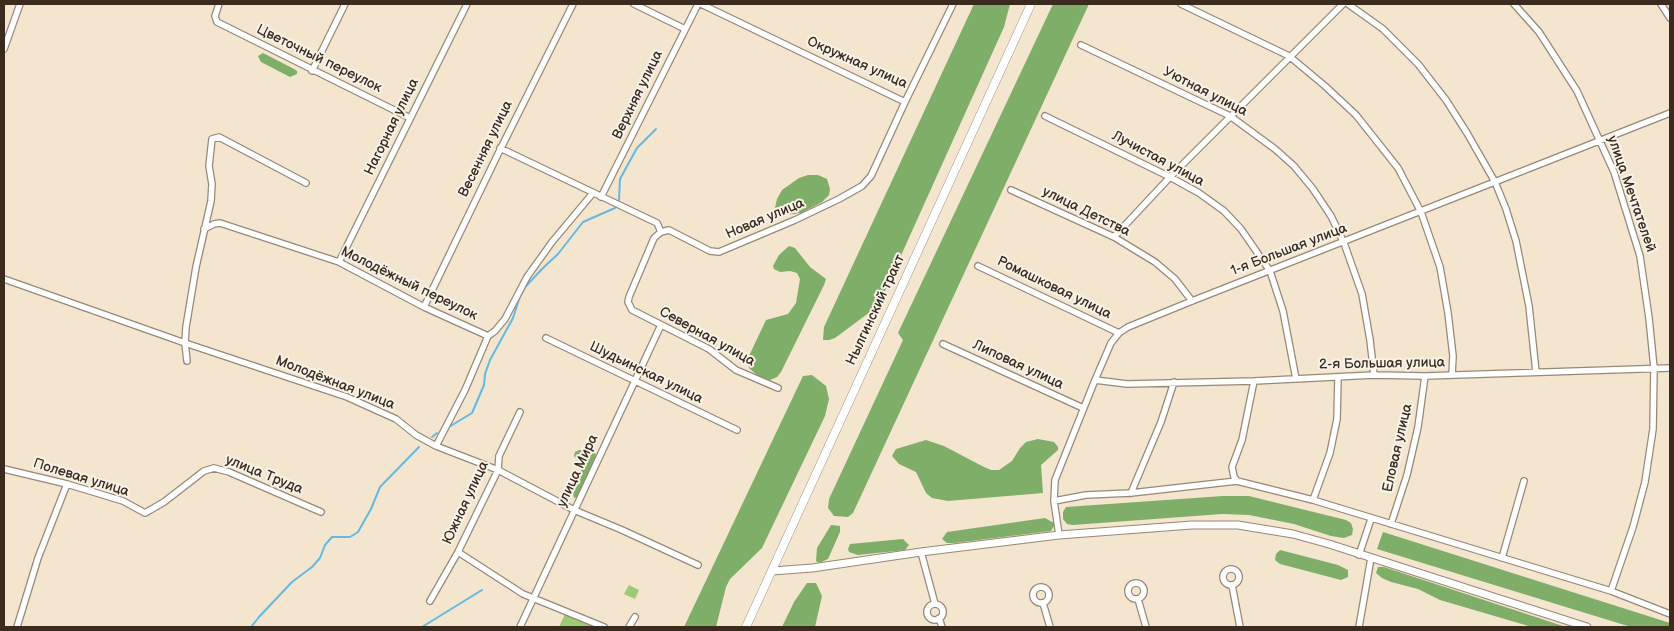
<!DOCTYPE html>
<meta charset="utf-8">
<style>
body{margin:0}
#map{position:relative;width:1674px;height:631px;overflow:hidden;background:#f4e5cf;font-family:"Balsamiq Sans",sans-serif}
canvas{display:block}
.frame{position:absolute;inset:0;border:5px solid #3b2a1e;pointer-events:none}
</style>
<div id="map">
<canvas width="1674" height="631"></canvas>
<div class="frame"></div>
</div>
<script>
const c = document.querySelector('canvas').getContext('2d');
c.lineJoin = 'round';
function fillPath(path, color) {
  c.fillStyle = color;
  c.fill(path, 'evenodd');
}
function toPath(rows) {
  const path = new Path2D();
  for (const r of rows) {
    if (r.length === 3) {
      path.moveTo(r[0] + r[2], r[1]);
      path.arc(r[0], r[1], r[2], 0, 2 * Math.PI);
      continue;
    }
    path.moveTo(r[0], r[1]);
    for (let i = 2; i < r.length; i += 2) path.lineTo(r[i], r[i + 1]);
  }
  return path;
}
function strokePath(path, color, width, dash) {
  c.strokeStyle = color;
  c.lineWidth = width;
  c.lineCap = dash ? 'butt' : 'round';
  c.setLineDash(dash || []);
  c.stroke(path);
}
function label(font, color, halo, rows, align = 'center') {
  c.font = font + ' "Balsamiq Sans",sans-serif';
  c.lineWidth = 4;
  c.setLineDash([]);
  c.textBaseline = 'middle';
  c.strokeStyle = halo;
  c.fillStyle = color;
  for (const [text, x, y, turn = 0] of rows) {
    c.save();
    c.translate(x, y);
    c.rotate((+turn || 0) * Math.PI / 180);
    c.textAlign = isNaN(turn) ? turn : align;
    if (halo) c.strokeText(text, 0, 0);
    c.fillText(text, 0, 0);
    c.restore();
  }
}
fillPath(toPath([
 [629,585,639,590,635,599,624,594],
 [566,612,599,627,559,627]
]), '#9dca77');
fillPath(toPath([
 [974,4,1010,4,1004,27,885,291,870,312,835,338,829,340,823,340,824,327],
 [1053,4,1089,4,853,513,848,517,834,516,828,508,829,499,903,340,898,333],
 [263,53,294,69,297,71,297,74,290,77,261,62,258,56],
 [808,175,818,175,827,179,830,189,829,195,822,202,801,213,785,215,776,211,775,208,777,199,782,190,799,178],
 [789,246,795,248,810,267,826,279,824,285,781,372,777,377,770,380,764,379,758,376,749,368,748,358,766,320,788,314,796,303,800,279,797,273,790,271,780,272,774,269,773,266,779,255],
 [812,375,826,386,829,399,825,416,762,548,730,579,726,587,716,627,684,627,803,376],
 [1038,439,1054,442,1058,447,1058,450,1041,465,1043,493,948,501,932,498,926,493,916,472,899,464,892,456,896,449,926,440,944,446,982,466,991,470,999,470,1012,461,1020,448,1026,442],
 [579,450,593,451,596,454,595,459,577,497,574,498,573,494,581,472,581,465,574,456,575,452],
 [1223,496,1249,496,1346,520,1351,523,1353,529,1352,535,1344,538,1331,536,1294,524,1249,515,1222,514,1073,525,1067,524,1063,519,1063,512,1066,507],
 [1045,518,1054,523,1054,526,1051,531,954,543,947,543,942,539,947,532],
 [831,525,840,526,840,532,828,559,819,563,816,561,817,548],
 [1383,532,1670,623,1670,627,1631,627,1377,549],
 [903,539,909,545,905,550,858,555,849,552,848,549,850,544],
 [1280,550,1338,565,1348,570,1348,577,1341,580,1280,564,1275,560,1276,554],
 [1378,567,1384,567,1566,627,1532,627,1440,600,1418,589,1391,582,1382,578,1376,573],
 [807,583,816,583,822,596,815,627,782,627,794,602]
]), '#7eae68');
strokePath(toPath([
 [619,200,620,179,637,148,656,129],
 [449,427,472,413,484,385,485,374,490,360,513,318,520,296,526,286,543,268,558,254,583,222,615,208],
 [432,437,437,433],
 [251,627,259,617,292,582,312,567,320,558,325,545,332,537,350,537,358,532,371,509,380,487,419,447],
 [422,627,482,590]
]), '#64b9e1', 2);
const minor = toPath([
 [219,4,215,16,217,22,410,118],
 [634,4,685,29],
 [701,4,905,102,953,4],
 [1181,4,1289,56,1325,86,1356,115,1398,168,1421,212,1440,267,1448,313,1453,356,1452,375],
 [1348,4,1383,29,1418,64,1446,100,1467,133,1495,182,1506,209,1516,241,1529,306,1536,372],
 [1514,4,1539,32,1577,91,1614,172,1640,256,1649,318,1654,368,1653,429,1645,482,1633,527,1611,591],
 [1661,4,1670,18],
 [1081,45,1230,116,1275,149,1294,166,1313,189,1331,216,1344,243,1362,294,1370,340,1374,375],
 [4,49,20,4],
 [312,71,345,4],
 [1045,116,1170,177,1199,193,1224,211,1241,229,1270,271,1283,311,1296,379],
 [500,148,657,223,661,232],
 [1011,190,1114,237,1155,262,1175,279,1192,301],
 [601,197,698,4],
 [204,229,214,224,220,223,339,262,424,307,488,336],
 [1114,237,1170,177,1343,4],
 [339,262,467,4],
 [978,266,1119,333],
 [4,279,185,343,347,397,396,419,416,435,436,446,498,470,574,510,622,530,698,565],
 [424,307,498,154,573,4],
 [546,338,737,430],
 [943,344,1083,408],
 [187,361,185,343,186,327,196,267,211,201,212,184,209,166,212,139,219,137,306,183],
 [1095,380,1127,384,1254,381,1374,375,1425,376,1670,368],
 [778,388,736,370,709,349,632,310,628,302,629,297,654,238,661,232,669,230,710,251,719,252,795,220,839,199,862,186,871,176,905,102],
 [436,446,465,390,488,336,495,331,505,319,527,277,552,242,593,193],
 [4,469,67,484,123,501,145,513,164,502,204,471,214,468,229,472,321,512],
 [1237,481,1234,477,1232,467,1242,440,1254,381],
 [1131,493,1161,422,1174,382],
 [1313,500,1330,453,1337,419,1338,378],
 [1054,501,1086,495,1131,493,1237,481,1313,500,1611,591,1670,614],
 [1391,524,1407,475,1418,427,1425,376],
 [1059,535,1054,501,1055,480,1095,380,1111,343,1119,333,1128,327,1192,301,1670,113],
 [458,552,523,594,604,627],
 [921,552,935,604],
 [1359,555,1371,519],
 [1502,558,1524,481],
 [1231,577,8],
 [1136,591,8],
 [1232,585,1240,627],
 [1041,595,8],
 [1138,599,1146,627],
 [430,601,458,552,498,470,499,456,520,412],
 [1043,603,1050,627],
 [935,612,8],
 [939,618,942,627],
 [17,627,38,558,67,484],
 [520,627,661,325],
 [629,627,635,617],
 [1359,627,1371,558]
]);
const tertiary = toPath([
 [772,571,812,568,921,552,1059,535,1192,525,1238,525,1293,534,1329,544,1587,627]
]);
const secondary = toPath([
 [746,627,1031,4]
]);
strokePath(minor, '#988876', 8);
strokePath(tertiary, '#988876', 9);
strokePath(secondary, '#988876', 9);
strokePath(minor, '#fff', 5.5);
strokePath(tertiary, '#fff', 7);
strokePath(secondary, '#fff', 8);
label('14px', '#3b2a1e', '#f7f3e8', [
 ["Цветочный переулок",319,59,26],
 ["Окружная улица",857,63,24],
 ["Уютная улица",1205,92,27],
 ["Верхняя улица",638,95,-64],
 ["Нагорная улица",392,127,-64],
 ["Весенняя улица",486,149,-64],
 ["Лучистая улица",1158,159,28],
 ["улица Мечтателей",1631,194,71],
 ["улица Детства",1086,212,26],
 ["Новая улица",765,219,-23],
 ["1-я Большая улица",1289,250,-21],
 ["Молодёжный переулок",409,284,26],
 ["Ромашковая улица",1054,288,26],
 ["Нылгинский тракт",876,310,-65],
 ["Северная улица",707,337,29],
 ["2-я Большая улица",1382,364,-1],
 ["Липовая улица",1018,365,25],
 ["Шудьинская улица",646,373,26],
 ["Молодёжная улица",335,383,21],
 ["Еловая улица",1398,448,-77],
 ["улица Мира",578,471,-65],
 ["улица Труда",264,475,22],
 ["Полевая улица",81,478,17],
 ["Южная улица",466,503,-65]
]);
</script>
